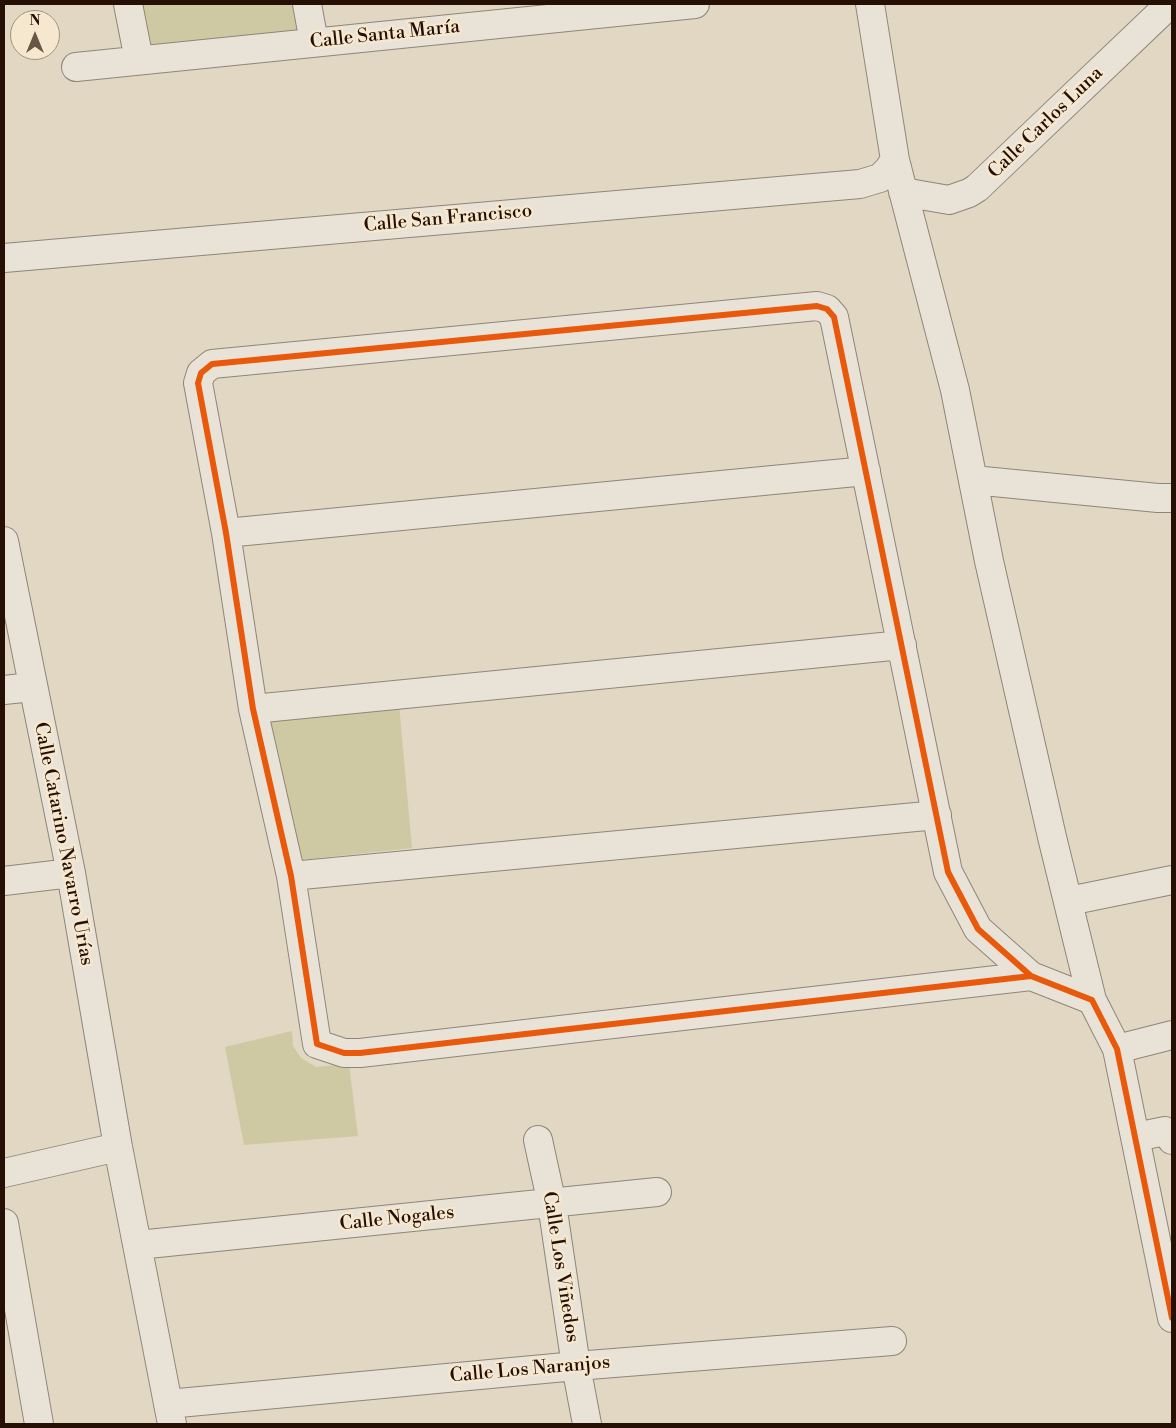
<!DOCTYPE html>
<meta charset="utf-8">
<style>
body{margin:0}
#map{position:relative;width:1176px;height:1428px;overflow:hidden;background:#e2d7c2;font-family:"Libre Bodoni",serif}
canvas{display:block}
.frame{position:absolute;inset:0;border:5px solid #260f04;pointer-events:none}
.north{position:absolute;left:10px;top:10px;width:50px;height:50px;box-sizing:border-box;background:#f5e8cf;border:1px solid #a2917e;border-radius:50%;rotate:0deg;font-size:14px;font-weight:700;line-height:20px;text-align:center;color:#260f04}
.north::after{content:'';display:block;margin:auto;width:18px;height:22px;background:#685546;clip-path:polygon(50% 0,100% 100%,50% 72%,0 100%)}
</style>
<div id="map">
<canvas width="1176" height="1428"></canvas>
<div class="frame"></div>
<div class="north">N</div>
</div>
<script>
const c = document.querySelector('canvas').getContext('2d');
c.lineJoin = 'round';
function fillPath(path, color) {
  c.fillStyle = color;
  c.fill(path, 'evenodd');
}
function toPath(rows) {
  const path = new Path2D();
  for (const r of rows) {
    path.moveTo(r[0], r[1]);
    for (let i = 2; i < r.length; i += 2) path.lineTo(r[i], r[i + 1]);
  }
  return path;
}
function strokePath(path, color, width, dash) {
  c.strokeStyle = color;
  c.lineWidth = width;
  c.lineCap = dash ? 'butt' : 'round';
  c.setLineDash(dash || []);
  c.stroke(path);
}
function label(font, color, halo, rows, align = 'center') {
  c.font = font + ' "Libre Bodoni",serif';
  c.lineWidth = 5;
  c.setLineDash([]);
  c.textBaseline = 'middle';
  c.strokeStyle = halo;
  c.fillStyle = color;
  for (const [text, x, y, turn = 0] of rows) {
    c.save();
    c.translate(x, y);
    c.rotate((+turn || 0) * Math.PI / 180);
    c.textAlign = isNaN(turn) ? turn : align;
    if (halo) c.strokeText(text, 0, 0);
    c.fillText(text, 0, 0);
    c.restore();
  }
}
fillPath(toPath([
 [143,4,293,4,299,31,152,49],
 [399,704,412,848,291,861,266,720],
 [292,1031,293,1046,301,1058,316,1067,349,1064,358,1136,244,1145,225,1047]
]), '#cfc9a3');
const minor = toPath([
 [128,4,139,60],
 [307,4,314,42],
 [76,67,695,4],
 [895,160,955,390,989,561,1052,837,1092,1000],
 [903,192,949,200,969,193,977,188,1170,4],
 [4,258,860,184,880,178,888,170,895,160,870,4],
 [973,480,1158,498,1172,498],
 [226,533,866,471],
 [4,541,71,873,118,1147,172,1424],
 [4,690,32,687],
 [253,709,902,645],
 [291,876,937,815],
 [4,881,71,873],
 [1069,901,1172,880],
 [1031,976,360,1053,344,1053,317,1044,291,876,253,709,226,533,198,383,201,373,212,364,817,306,827,309,834,317,948,872,978,929,1031,976,1092,1000,1117,1049,1172,1318],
 [1117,1049,1172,1035],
 [1136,1137,1165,1131,1171,1134,1172,1140],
 [538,1140,552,1204,576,1366,587,1424],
 [4,1173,118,1147],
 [4,1223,39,1424],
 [138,1245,657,1192],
 [168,1404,576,1366,892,1341]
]);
strokePath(minor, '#8f8679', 30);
strokePath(minor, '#e8e2d7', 28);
strokePath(toPath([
 [1031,976,360,1053,344,1053,317,1044,291,876,253,709,226,533,198,383,201,373,212,364,817,306,827,309,834,317,948,872,978,929,1031,976,1092,1000,1117,1049,1172,1318]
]), '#e8590c', 6);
label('19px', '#260f04', '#f5e8cf', [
 ["Calle Santa María",385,35,-6],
 ["Calle Carlos Luna",1046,123,-44],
 ["Calle San Francisco",448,219,-5],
 ["Calle Catarino Navarro Urías",63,844,79],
 ["Calle Nogales",397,1219,-6],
 ["Calle Los Viñedos",560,1267,81],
 ["Calle Los Naranjos",530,1370,-5]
]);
</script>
